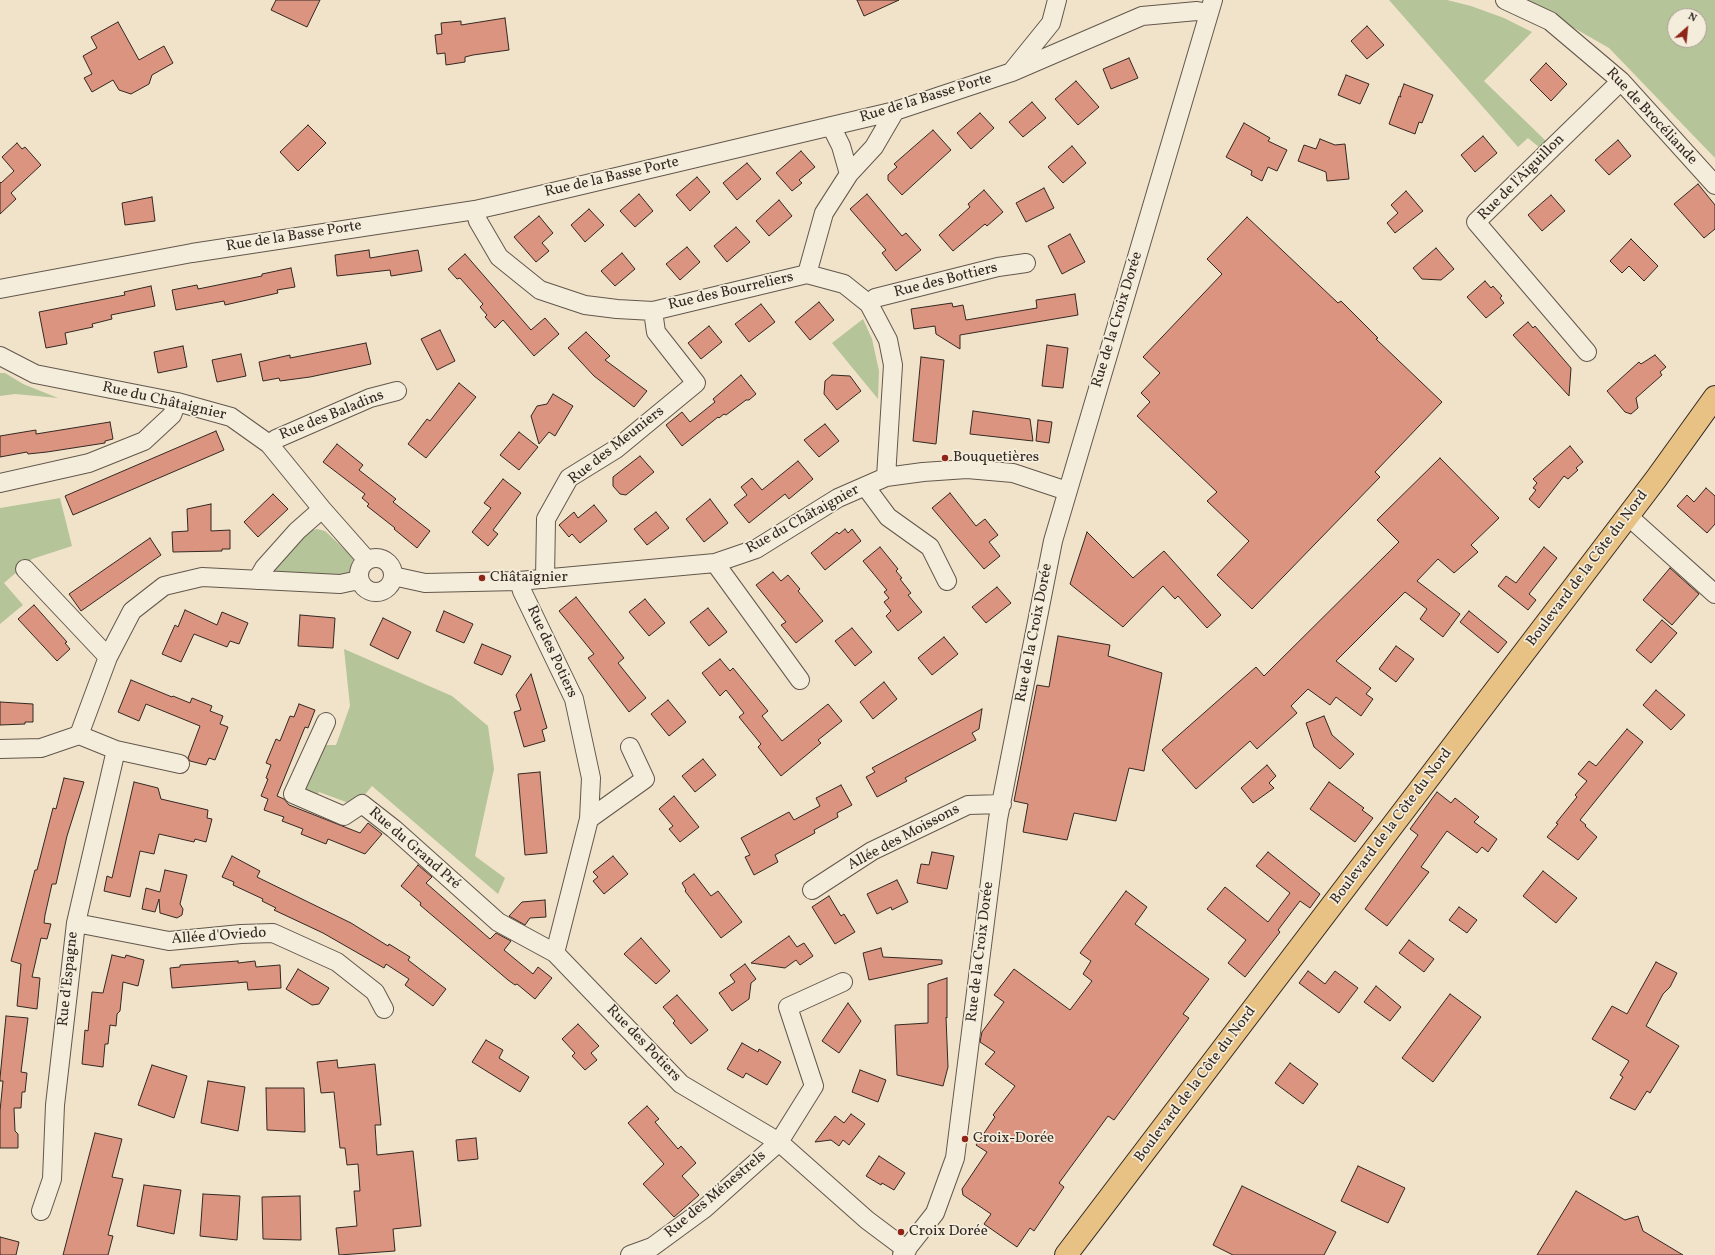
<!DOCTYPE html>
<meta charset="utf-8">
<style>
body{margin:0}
#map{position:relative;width:1715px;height:1255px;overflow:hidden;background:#f0e3c9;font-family:Vollkorn,serif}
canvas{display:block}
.north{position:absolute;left:1667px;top:8px;width:40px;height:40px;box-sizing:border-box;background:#f5eddc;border:1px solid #a89e92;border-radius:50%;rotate:27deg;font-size:11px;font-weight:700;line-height:16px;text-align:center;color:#342822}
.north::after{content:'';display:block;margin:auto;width:14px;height:18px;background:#8f2418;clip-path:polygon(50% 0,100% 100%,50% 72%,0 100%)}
</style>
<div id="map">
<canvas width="1715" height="1255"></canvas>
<div class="north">N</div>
</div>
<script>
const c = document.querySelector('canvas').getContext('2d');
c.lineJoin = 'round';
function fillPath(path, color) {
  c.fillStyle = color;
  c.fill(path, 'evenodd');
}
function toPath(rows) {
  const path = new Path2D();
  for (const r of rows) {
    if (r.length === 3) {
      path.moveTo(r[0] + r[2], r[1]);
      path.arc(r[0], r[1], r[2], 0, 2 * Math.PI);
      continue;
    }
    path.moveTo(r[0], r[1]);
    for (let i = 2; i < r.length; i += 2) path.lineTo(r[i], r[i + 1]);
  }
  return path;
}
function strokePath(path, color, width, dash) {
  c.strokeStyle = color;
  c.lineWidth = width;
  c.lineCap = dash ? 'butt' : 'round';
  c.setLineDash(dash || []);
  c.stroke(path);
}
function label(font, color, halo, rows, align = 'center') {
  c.font = font + ' Vollkorn,serif';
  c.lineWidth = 3.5;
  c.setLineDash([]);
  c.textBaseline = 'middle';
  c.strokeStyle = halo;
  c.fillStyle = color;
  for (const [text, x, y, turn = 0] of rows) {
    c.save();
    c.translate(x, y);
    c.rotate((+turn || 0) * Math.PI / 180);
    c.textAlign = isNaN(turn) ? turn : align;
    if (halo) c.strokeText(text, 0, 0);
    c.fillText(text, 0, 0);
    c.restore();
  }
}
fillPath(toPath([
 [1389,0,1447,0,1471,6,1504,18,1532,32,1484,81,1547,142,1540,148,1528,138,1518,147],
 [1525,0,1715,0,1715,158,1609,48],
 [1675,16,1699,16,1699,40,1675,40],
 [863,319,872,339,879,371,878,399,832,343],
 [0,373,5,373,23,384,58,398,15,394,0,396],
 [60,498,72,546,32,559,4,583,23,605,0,624,0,508],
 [317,529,325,531,352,556,356,565,351,574,344,576,273,572,272,562,280,563,293,549,292,543,306,532],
 [344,649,452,696,488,726,494,769,475,856,505,878,498,894,372,786,357,804,354,805,319,792,316,797,308,793,304,787,320,750,326,745,336,745,350,706]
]), '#b6c49a');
const building = toPath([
 [276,0,320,0,307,27,271,10,276,0],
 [857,0,899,0,864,16,857,0],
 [505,18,509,50,473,55,465,57,465,62,446,65,445,53,437,54,435,35,442,34,441,23,461,21,461,25,505,18],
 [118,22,139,60,164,46,173,63,152,75,149,84,131,94,119,90,113,80,92,92,84,78,92,74,83,56,97,48,91,37,118,22],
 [1367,26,1384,45,1367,59,1351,41,1367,26],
 [1129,58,1138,78,1111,89,1103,69,1129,58],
 [1546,63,1567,84,1551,101,1530,80,1546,63],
 [1346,75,1369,84,1360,104,1338,95,1346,75],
 [1076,81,1099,107,1078,125,1055,99,1076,81],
 [1404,84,1433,95,1422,123,1419,122,1415,134,1389,124,1399,96,1401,97,1400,95,1404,84],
 [1032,102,1046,118,1023,137,1009,122,1032,102],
 [980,113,994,128,971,149,957,133,980,113],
 [1244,123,1270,138,1268,141,1287,150,1277,171,1268,167,1262,181,1251,175,1252,171,1226,157,1244,123],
 [308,125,326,143,298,171,280,152,308,125],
 [933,130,951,150,902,195,888,180,888,175,897,167,894,164,933,130],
 [1483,136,1497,153,1475,172,1461,155,1483,136],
 [1320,139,1335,145,1345,144,1349,179,1327,181,1326,172,1298,161,1304,145,1316,149,1320,139],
 [1618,140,1631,156,1609,175,1595,160,1618,140],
 [17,143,22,149,25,147,41,165,11,193,16,199,0,214,0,182,1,183,14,171,2,157,17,143],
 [1072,146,1086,163,1063,183,1048,167,1072,146],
 [801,151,815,167,799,180,802,183,792,191,776,173,801,151],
 [747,163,761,179,737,200,723,183,747,163],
 [697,177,710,192,690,211,676,195,697,177],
 [1698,184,1715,205,1715,229,1704,238,1674,204,1698,184],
 [1044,188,1054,208,1026,222,1016,203,1044,188],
 [984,190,1003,212,987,226,985,224,953,251,939,235,970,207,968,204,984,190],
 [1406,191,1423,211,1395,233,1387,223,1398,213,1391,205,1406,191],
 [639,194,653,211,635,227,620,211,639,194],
 [867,194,902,236,906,233,921,250,896,271,882,253,886,250,850,209,867,194],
 [1551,195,1565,211,1542,231,1528,215,1551,195],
 [152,197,155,221,125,225,122,203,152,197],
 [779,200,792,216,769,236,756,221,779,200],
 [589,209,604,225,585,242,571,225,589,209],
 [539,216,553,233,542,243,549,251,536,262,514,237,539,216],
 [1247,217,1338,303,1341,301,1378,338,1376,339,1442,402,1375,472,1380,477,1252,609,1217,575,1249,541,1207,501,1217,492,1137,416,1150,402,1141,393,1160,373,1143,357,1222,274,1207,259,1247,217],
 [736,227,750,242,727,262,714,246,736,227],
 [1070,234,1085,262,1062,274,1048,246,1070,234],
 [1631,239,1658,266,1644,281,1629,266,1622,273,1610,261,1631,239],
 [687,247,700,262,680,280,666,264,687,247],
 [1436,248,1454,269,1441,280,1422,279,1413,268,1436,248],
 [369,250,370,258,418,250,422,271,391,276,390,270,337,276,335,255,369,250],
 [622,253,635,269,615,286,601,271,622,253],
 [465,254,531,330,545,318,559,334,534,356,503,320,495,328,485,317,487,315,480,307,483,304,460,278,457,279,448,269,465,254],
 [291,268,295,287,277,290,278,293,225,305,224,301,176,310,172,290,197,285,198,289,262,276,262,274,291,268],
 [1485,281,1491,288,1493,286,1502,296,1500,298,1504,303,1486,318,1467,297,1485,281],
 [151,286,155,306,111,315,112,319,92,324,93,327,65,333,67,344,46,348,39,312,125,295,124,292,151,286],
 [1075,294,1078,315,960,335,960,349,936,334,935,326,914,329,911,309,952,303,953,307,963,305,966,320,1037,308,1036,300,1075,294],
 [819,302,834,320,810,340,795,322,819,302],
 [761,304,775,322,749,342,735,324,761,304],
 [1528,322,1533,328,1535,326,1571,368,1569,396,1513,335,1528,322],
 [709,326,722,342,701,359,688,343,709,326],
 [440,330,455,361,437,370,421,339,440,330],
 [586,332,610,356,605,360,647,391,634,407,594,376,568,348,586,332],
 [366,343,371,364,310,377,280,381,279,378,263,381,259,362,290,355,290,358,366,343],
 [1047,345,1068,348,1063,388,1042,386,1047,345],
 [183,346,187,367,158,373,154,352,183,346],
 [241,354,246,376,217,382,212,360,241,354],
 [1655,355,1666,367,1660,372,1662,375,1636,398,1638,408,1631,414,1625,412,1607,391,1639,362,1641,364,1655,355],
 [921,357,944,360,936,444,913,441,921,357],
 [741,375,756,394,749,400,746,400,726,415,724,414,719,418,718,417,682,446,666,425,682,412,690,422,715,402,713,399,741,375],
 [832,375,850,376,861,391,837,410,824,394,825,381,832,375],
 [459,383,476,397,426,458,408,444,427,419,430,421,459,383],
 [553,394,573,406,555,436,549,432,539,444,531,416,537,406,547,404,553,394],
 [973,411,1030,419,1033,441,970,434,973,411],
 [1038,420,1052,422,1049,443,1036,441,1038,420],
 [110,422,113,439,105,441,105,443,47,452,28,454,27,452,0,457,0,436,36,430,36,434,110,422],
 [825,424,839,441,819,457,804,440,825,424],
 [216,431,224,450,73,515,65,496,216,431],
 [519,432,538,447,519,470,500,455,519,432],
 [337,444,363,465,359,470,396,499,393,502,430,531,417,548,394,529,395,528,367,506,369,504,362,498,365,494,323,462,337,444],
 [1570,446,1583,462,1576,468,1578,470,1568,479,1564,476,1539,508,1529,499,1536,490,1533,488,1537,483,1533,479,1570,446],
 [640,456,654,472,626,495,620,494,613,486,613,477,640,456],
 [1440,458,1499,518,1471,545,1478,552,1454,573,1438,559,1417,581,1460,614,1443,637,1420,619,1427,609,1405,592,1336,661,1371,688,1366,694,1373,699,1361,716,1336,697,1330,705,1308,689,1291,706,1297,713,1257,749,1250,741,1196,789,1162,750,1256,667,1264,676,1399,542,1377,520,1440,458],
 [798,461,813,479,789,499,785,494,749,523,734,505,747,495,741,487,752,478,762,490,798,461],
 [503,479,521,493,493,530,498,534,488,546,472,532,491,508,484,503,503,479],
 [1706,488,1715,496,1715,524,1707,533,1677,506,1687,495,1694,502,1706,488],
 [950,493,976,526,985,519,998,535,989,542,1000,556,984,569,932,508,950,493],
 [273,494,288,509,258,537,244,522,273,494],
 [710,499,728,523,704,542,686,519,710,499],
 [211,504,211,531,230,530,230,549,222,549,222,551,173,552,172,532,188,531,187,509,211,504],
 [594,505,607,521,580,543,572,534,569,537,559,525,574,512,578,518,594,505],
 [656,512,669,528,647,545,634,529,656,512],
 [845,529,848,533,852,529,861,541,825,570,811,553,837,532,839,534,845,529],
 [1087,532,1133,578,1164,551,1221,615,1207,628,1178,596,1175,599,1163,586,1123,627,1070,584,1087,532],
 [150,538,161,555,81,611,69,594,150,538],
 [880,547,898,569,896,571,902,578,900,579,911,593,908,595,922,612,898,631,886,616,891,611,884,602,889,598,884,592,887,590,863,561,880,547],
 [1544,547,1557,558,1529,594,1536,600,1528,610,1498,586,1506,576,1516,583,1544,547],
 [1670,568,1699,594,1672,625,1643,600,1670,568],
 [773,572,781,581,788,575,800,589,798,591,823,621,796,643,781,625,786,622,756,585,773,572],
 [997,587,1011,603,986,623,972,607,997,587],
 [576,597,624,658,618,663,646,698,629,712,588,658,594,654,559,611,576,597],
 [645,599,665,623,649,636,629,612,645,599],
 [34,605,67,642,65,643,70,649,57,661,18,619,34,605],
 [708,608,727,632,709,646,690,622,708,608],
 [185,610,217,625,222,612,248,623,239,644,230,641,227,647,194,634,181,662,162,654,175,625,178,627,185,610],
 [444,611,473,624,464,643,436,631,444,611],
 [1469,611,1507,642,1498,653,1460,622,1469,611],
 [300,615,335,618,333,648,298,646,300,615],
 [383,618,411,632,398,659,370,645,383,618],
 [1662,620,1677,633,1651,663,1636,650,1662,620],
 [852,628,872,652,855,666,835,641,852,628],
 [1058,636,1110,645,1108,656,1162,673,1144,771,1129,768,1116,821,1074,813,1067,840,1023,832,1028,804,1014,801,1037,685,1049,687,1058,636],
 [944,637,958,654,932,675,918,658,944,637],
 [482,644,511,656,502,675,474,663,482,644],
 [1396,646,1414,659,1396,682,1379,669,1396,646],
 [720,659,730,671,733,668,768,711,762,716,782,741,828,704,842,721,818,740,821,743,781,776,758,747,761,744,739,717,744,713,726,690,720,696,702,673,720,659],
 [531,674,547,728,542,730,545,741,524,747,514,712,521,710,516,695,531,674],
 [131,680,172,697,173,696,190,703,192,698,212,706,210,711,223,716,220,724,228,727,215,760,209,758,206,765,190,761,188,758,200,726,146,704,139,721,118,712,131,680],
 [884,682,897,699,873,719,860,702,884,682],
 [1656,690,1685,715,1671,730,1643,705,1656,690],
 [668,700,686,722,669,736,651,714,668,700],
 [0,702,33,704,33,722,25,722,25,724,0,725,0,702],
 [299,704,315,710,308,728,305,727,277,796,284,799,289,805,360,833,368,823,382,834,365,854,328,839,326,844,301,834,303,829,282,821,284,817,264,810,268,799,261,796,268,779,266,778,271,765,266,763,276,739,280,741,290,716,294,717,299,704],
 [982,709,979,729,972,733,976,740,905,778,907,781,877,797,866,777,875,772,872,768,982,709],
 [1324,716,1332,735,1354,754,1340,769,1314,747,1306,723,1324,716],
 [1627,729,1643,742,1580,820,1586,825,1585,826,1597,837,1578,860,1547,837,1558,824,1556,823,1577,797,1575,795,1587,781,1578,774,1589,761,1596,766,1627,729],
 [703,759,716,775,695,792,682,776,703,759],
 [1267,765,1276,776,1269,783,1274,788,1253,803,1241,788,1267,765],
 [540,772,547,853,525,855,518,774,540,772],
 [64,778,84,782,67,836,56,884,52,884,45,915,44,923,51,924,47,939,41,938,32,977,40,978,37,1009,17,1006,21,964,11,961,35,870,37,870,53,808,56,809,64,778],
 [134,782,158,788,161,799,208,810,207,818,212,819,206,842,195,839,194,842,159,834,154,854,140,851,130,897,104,891,107,876,112,878,134,782],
 [1329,782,1364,808,1362,810,1373,818,1355,842,1310,809,1329,782],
 [841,785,852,805,837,813,838,817,814,830,815,833,775,855,778,862,754,875,745,857,750,855,741,838,789,812,794,820,820,806,816,798,841,785],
 [1437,792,1451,803,1455,798,1479,817,1474,822,1497,839,1488,852,1482,847,1477,853,1447,831,1421,867,1429,872,1387,926,1365,909,1418,835,1410,829,1437,792],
 [674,796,699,827,680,842,669,829,673,826,659,809,674,796],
 [932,852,954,856,947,889,917,883,921,864,929,865,932,852],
 [1268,852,1320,894,1310,908,1300,901,1278,930,1280,932,1245,977,1228,963,1246,940,1207,909,1225,887,1268,922,1290,893,1256,866,1268,852],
 [232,856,260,871,257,877,351,923,388,946,389,944,410,957,408,960,446,989,433,1006,405,985,409,979,386,964,384,968,323,933,274,910,276,908,262,901,263,899,233,885,234,882,222,877,232,856],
 [613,856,628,874,604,894,593,881,598,877,593,872,613,856],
 [418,865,432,877,426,883,490,939,496,933,511,941,504,950,533,974,538,967,552,978,535,999,517,984,515,985,508,980,420,905,421,903,401,886,418,865],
 [165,870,187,875,180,904,183,909,182,915,177,918,160,913,159,899,155,912,142,909,146,888,160,892,165,870],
 [1543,871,1577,898,1556,923,1523,896,1543,871],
 [694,874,711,896,718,891,742,922,721,938,685,891,686,890,682,883,694,874],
 [897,880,908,902,892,910,891,907,877,914,867,894,897,880],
 [1126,891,1147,907,1135,924,1209,979,1183,1014,1189,1018,1114,1120,1108,1116,1059,1183,1064,1187,1034,1231,1030,1228,1017,1247,984,1224,991,1214,963,1195,962,1189,987,1152,976,1145,995,1117,993,1115,1015,1086,985,1064,995,1052,980,1042,982,1032,1004,1002,994,995,1014,969,1070,1010,1092,981,1083,974,1091,961,1080,953,1126,891],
 [829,896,841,916,844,914,855,932,835,944,812,907,829,896],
 [545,900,546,917,530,918,525,925,509,916,522,902,545,900],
 [1459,907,1477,920,1467,933,1449,920,1459,907],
 [789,936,797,947,804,943,813,956,800,965,796,960,785,968,751,963,789,936],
 [641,938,670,971,656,984,624,954,641,938],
 [1409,940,1434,959,1424,972,1399,953,1409,940],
 [881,948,883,957,942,960,942,964,869,980,863,953,881,948],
 [112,955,125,958,126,955,144,960,138,986,123,982,120,1011,117,1014,116,1026,110,1025,108,1044,105,1044,103,1067,82,1064,85,1030,88,1031,92,992,103,993,112,955],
 [238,961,238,963,255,961,256,967,280,965,281,988,248,990,247,982,172,988,170,968,180,967,180,965,238,961],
 [1656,962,1677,973,1670,987,1663,994,1646,1026,1679,1046,1650,1093,1647,1091,1635,1110,1610,1098,1623,1077,1620,1075,1629,1061,1592,1039,1612,1006,1627,1014,1656,962],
 [745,964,756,979,751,983,749,999,732,1011,719,993,735,982,730,975,745,964],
 [298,969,329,988,319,1004,312,1005,286,989,298,969],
 [1308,971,1325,984,1335,971,1358,988,1339,1013,1299,983,1308,971],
 [947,978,947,1018,946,1017,948,1067,943,1086,897,1075,895,1025,928,1023,928,984,947,978],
 [1376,986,1401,1007,1390,1021,1364,1002,1376,986],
 [1450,994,1481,1017,1433,1082,1402,1058,1450,994],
 [677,995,708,1030,691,1044,673,1023,675,1021,663,1007,677,995],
 [848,1003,861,1021,839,1053,822,1041,848,1003],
 [6,1016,28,1018,21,1072,27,1073,25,1092,22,1092,21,1108,14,1108,15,1131,18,1134,18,1148,0,1148,0,1111,3,1081,0,1081,0,1078,6,1016],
 [578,1024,599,1046,591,1053,597,1060,585,1070,572,1056,575,1053,562,1039,578,1024],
 [486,1040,503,1050,499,1058,529,1077,520,1092,472,1062,486,1040],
 [742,1043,758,1052,759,1049,781,1062,767,1085,746,1073,743,1078,727,1069,742,1043],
 [337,1060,338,1068,375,1064,381,1125,375,1125,377,1155,413,1151,421,1226,393,1229,395,1251,339,1255,336,1228,357,1226,354,1191,360,1191,358,1164,347,1165,345,1148,340,1148,334,1092,321,1093,317,1062,337,1060],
 [1290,1063,1318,1084,1303,1104,1275,1083,1290,1063],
 [152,1065,187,1076,174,1118,138,1105,152,1065],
 [860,1070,886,1080,878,1102,852,1092,860,1070],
 [208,1081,245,1087,238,1131,201,1123,208,1081],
 [266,1088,304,1088,305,1132,267,1130,266,1088],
 [647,1106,659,1119,655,1122,678,1149,681,1146,696,1163,682,1176,699,1195,674,1217,643,1184,664,1164,628,1123,647,1106],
 [851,1114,865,1124,849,1145,843,1140,839,1146,831,1140,815,1142,835,1116,844,1123,851,1114],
 [95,1133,122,1139,112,1177,123,1179,108,1235,113,1236,108,1255,63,1255,95,1133],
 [476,1138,478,1159,458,1161,456,1140,476,1138],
 [879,1156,905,1173,894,1190,882,1183,881,1185,866,1176,879,1156],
 [1358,1166,1405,1188,1388,1223,1341,1201,1358,1166],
 [144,1185,181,1190,174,1234,137,1226,144,1185],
 [1242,1186,1336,1232,1324,1255,1233,1255,1213,1245,1242,1186],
 [1576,1191,1625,1220,1638,1216,1643,1231,1683,1255,1537,1255,1576,1191],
 [203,1194,240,1196,237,1240,200,1236,203,1194],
 [300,1196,301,1240,263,1239,262,1197,300,1196],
 [0,1237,19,1242,16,1255,0,1255,0,1237]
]);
fillPath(building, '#db947f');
strokePath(building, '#342822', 1);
const minor = toPath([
 [1505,0,1550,21,1621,81,1715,185],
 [1013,70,1051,23,1057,0],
 [831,126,841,146,849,174],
 [475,210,478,221,499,257,540,290,585,305,617,309,653,311,807,274,824,213,849,174,874,147,895,111],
 [807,274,844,284,869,304,888,340,893,365,886,477],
 [0,289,192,253,475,210,502,204,895,111,1012,72,1142,16,1197,11,1208,13],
 [869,304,875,298,998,267,1026,263],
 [1587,352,1476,222,1621,81],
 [0,356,35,374,177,402,231,417,269,444,322,509,367,560],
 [269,444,276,439,370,398,397,391],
 [0,483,89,463,144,441,172,415,177,402],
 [865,486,888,517,930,547,947,581],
 [1628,516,1715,594],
 [376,575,17],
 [715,563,800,680],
 [25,569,108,657],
 [393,576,425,583,519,581,715,563,756,549,838,498,886,477,923,472,967,469,1013,473,1067,491],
 [545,579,546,519,569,478,616,449,696,383,656,332,653,311],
 [257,580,264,568,297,531,322,509],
 [519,581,522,591,574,699,591,778,589,819,555,953,681,1084,779,1142,867,1220,907,1250],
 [326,722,293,794,344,816,362,804,394,829,498,922,555,953],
 [79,735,108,657,132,611,164,586,202,577,340,584,359,580],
 [79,735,116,750,180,764],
 [0,749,41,748,79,735],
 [589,819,645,779,630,747],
 [812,890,872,851,968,805,1002,804],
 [76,923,169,941,241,934,273,933,337,962,375,992,384,1009],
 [41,1211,52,1179,55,1105,76,923,116,750],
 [630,1255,652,1247,704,1209,779,1142,814,1086,788,1007,843,982],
 [902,1255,935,1213,955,1158,998,819,1053,541,1213,0]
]);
const major = toPath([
 [1066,1255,1656,479,1715,397]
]);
strokePath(minor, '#63574c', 20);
strokePath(major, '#342822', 24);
strokePath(minor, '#f5eddc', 18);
strokePath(major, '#e8c284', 22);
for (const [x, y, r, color] of [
 [945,458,4,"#8f2418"],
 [482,578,4,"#8f2418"],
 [965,1139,4,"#8f2418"],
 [901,1232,4,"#8f2418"]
]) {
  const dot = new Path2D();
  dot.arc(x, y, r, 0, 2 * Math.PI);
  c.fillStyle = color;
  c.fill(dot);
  strokePath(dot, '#f5eddc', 1.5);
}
label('15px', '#342822', '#f5eddc', [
 ["Rue de la Basse Porte",926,99,-17],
 ["Rue de Brocéliande",1651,117,47],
 ["Rue de la Basse Porte",612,178,-13],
 ["Rue de l'Aiguillon",1522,178,-45],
 ["Rue de la Basse Porte",294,237,-9],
 ["Rue des Bottiers",946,281,-14],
 ["Rue des Bourreliers",731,292,-13],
 ["Rue de la Croix Dorée",1118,320,-73],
 ["Rue du Châtaignier",164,402,13],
 ["Rue des Baladins",332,416,-22],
 ["Rue des Meuniers",617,446,-38],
 ["Rue du Châtaignier",803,520,-29],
 ["Boulevard de la Côte du Nord",1588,569,-53],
 ["Rue de la Croix Dorée",1035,633,-79],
 ["Rue des Potiers",551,652,65],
 ["Boulevard de la Côte du Nord",1392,827,-53],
 ["Allée des Moissons",904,838,-28],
 ["Rue du Grand Pré",414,849,41],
 ["Allée d'Oviedo",219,937,-4],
 ["Rue de la Croix Dorée",981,952,-83],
 ["Rue d'Espagne",69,979,-84],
 ["Rue des Potiers",643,1044,46],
 ["Boulevard de la Côte du Nord",1196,1085,-53],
 ["Rue des Ménestrels",716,1195,-40]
]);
label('15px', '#342822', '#f5eddc', [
 ["Bouquetières",953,458],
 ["Châtaignier",490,578],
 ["Croix-Dorée",973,1139],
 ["Croix Dorée",909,1232]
], 'left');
</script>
